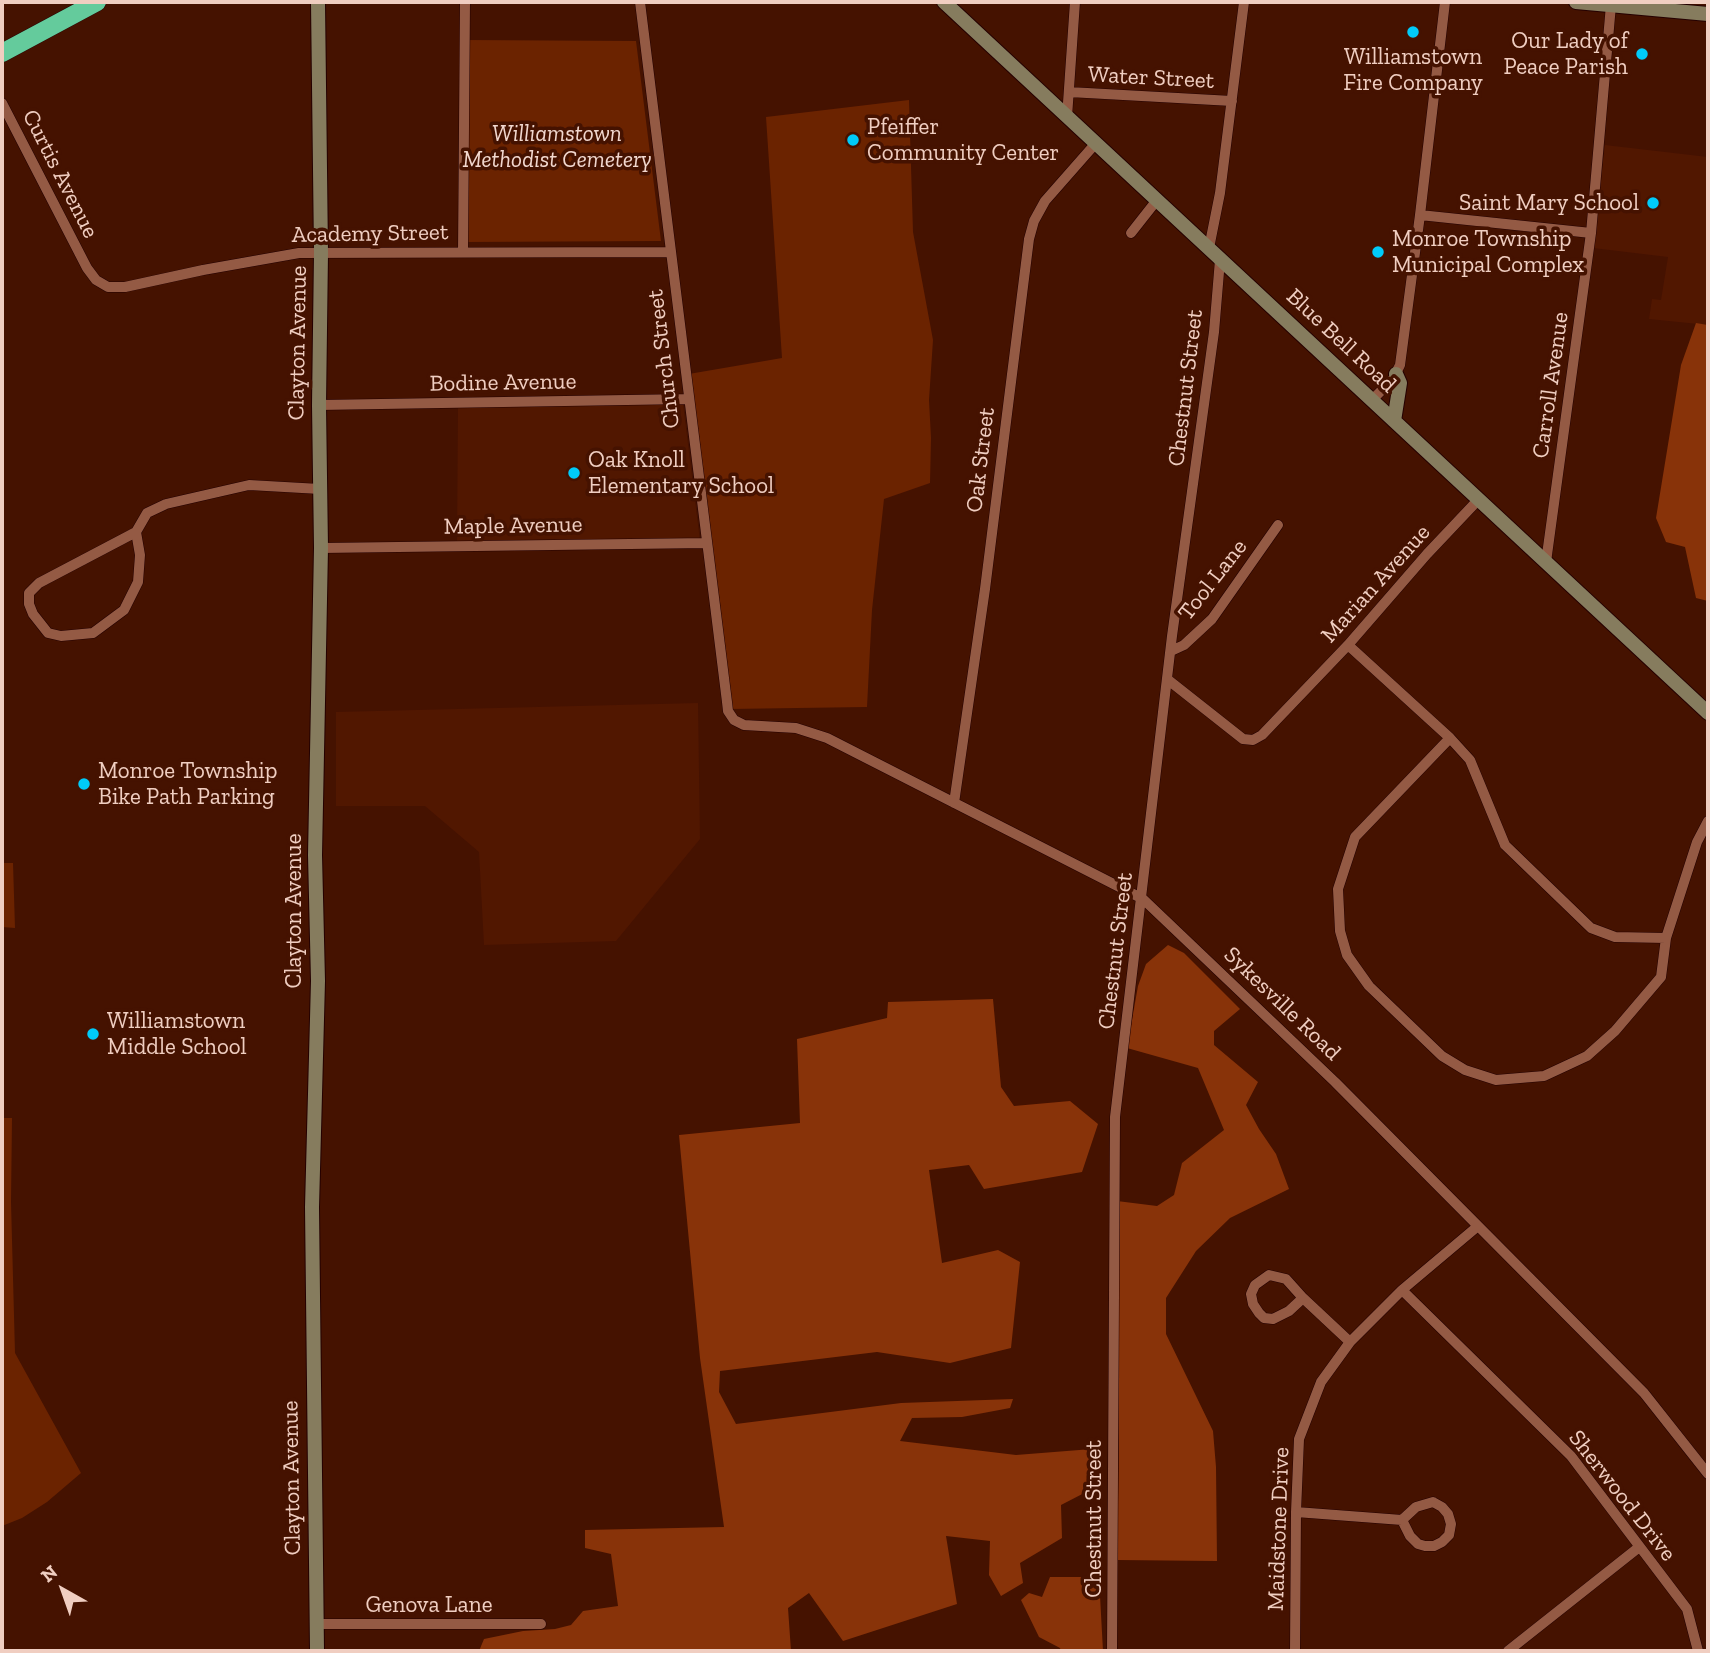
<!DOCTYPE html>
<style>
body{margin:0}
#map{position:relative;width:1710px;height:1653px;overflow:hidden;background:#451200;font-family:"Zilla Slab",serif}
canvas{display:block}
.frame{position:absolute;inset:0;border:4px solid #f0cec1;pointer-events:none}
.north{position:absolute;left:28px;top:1555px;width:70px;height:70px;-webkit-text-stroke:5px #451200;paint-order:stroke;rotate:320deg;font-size:19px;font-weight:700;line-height:28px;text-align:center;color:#f0cec1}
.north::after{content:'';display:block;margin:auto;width:24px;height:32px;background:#f0cec1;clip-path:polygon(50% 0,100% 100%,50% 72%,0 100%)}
</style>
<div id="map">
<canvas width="1710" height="1653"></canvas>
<div class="frame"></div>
<div class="north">N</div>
</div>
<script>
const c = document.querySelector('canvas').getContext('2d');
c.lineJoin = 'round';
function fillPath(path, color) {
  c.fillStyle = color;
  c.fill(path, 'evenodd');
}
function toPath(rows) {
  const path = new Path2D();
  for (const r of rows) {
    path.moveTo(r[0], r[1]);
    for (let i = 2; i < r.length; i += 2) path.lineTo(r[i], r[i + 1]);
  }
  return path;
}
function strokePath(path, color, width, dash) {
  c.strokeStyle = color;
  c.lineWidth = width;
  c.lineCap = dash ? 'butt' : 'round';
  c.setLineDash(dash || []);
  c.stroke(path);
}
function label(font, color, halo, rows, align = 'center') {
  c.font = font + ' "Zilla Slab",serif';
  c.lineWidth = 7;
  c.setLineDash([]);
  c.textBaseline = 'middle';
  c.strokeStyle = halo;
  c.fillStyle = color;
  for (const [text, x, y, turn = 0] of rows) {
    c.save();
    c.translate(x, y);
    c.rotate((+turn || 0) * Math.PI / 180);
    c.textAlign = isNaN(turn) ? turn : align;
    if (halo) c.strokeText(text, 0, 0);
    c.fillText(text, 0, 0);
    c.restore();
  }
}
fillPath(toPath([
 [1605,145,1708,157,1708,325,1649,319,1652,299,1661,300,1668,257,1593,248],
 [683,404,700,541,457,541,458,405],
 [698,703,700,839,616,941,484,945,479,852,425,806,336,806,336,712]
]), '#511700');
fillPath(toPath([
 [466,40,636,41,661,241,466,242],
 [909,100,913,232,933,340,929,400,931,438,930,483,884,499,872,610,867,707,729,709,683,375,782,358,766,117],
 [2,863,13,863,15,928,2,927],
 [2,1118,12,1118,11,1202,15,1353,81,1473,47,1502,22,1518,2,1526]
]), '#6b2300');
fillPath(toPath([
 [1696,323,1708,325,1708,601,1696,598,1685,547,1666,542,1656,518,1681,365],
 [1168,945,1184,953,1240,1009,1214,1031,1214,1045,1258,1082,1246,1105,1259,1129,1276,1154,1289,1189,1230,1218,1196,1251,1166,1298,1166,1334,1213,1431,1216,1467,1217,1561,1117,1560,1119,1443,1116,1293,1117,1201,1157,1206,1174,1195,1182,1163,1224,1130,1198,1068,1127,1048,1138,986,1146,964],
 [993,999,1001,1087,1014,1106,1070,1101,1098,1124,1082,1172,984,1189,969,1165,929,1170,942,1263,998,1250,1020,1262,1011,1348,950,1363,877,1352,720,1371,719,1392,736,1424,901,1403,1013,1399,1010,1408,962,1417,912,1418,900,1441,1016,1455,1092,1449,1092,1489,1061,1505,1062,1538,1020,1563,1023,1583,1001,1596,989,1575,990,1541,946,1536,957,1604,843,1641,809,1593,788,1608,791,1651,479,1651,484,1639,523,1631,555,1629,571,1625,583,1611,618,1606,611,1554,585,1548,585,1530,724,1527,700,1358,679,1135,800,1123,797,1039,887,1018,888,1002],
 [1050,1577,1099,1577,1103,1651,1061,1651,1060,1648,1039,1637,1021,1600,1029,1593,1042,1597]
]), '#883309');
const street = toPath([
 [640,2,727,702,728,711,734,720,744,725,796,728,827,738,1143,899,1335,1082,1644,1393,1708,1474],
 [1069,92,1232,101],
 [2,103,87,268,96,280,108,287,125,287,203,270,299,253,670,252],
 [1067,117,1075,2],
 [1420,215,1591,233],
 [1131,233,1157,200],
 [1209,248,1220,193,1244,2],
 [463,252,465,2],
 [1372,400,1393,379,1400,365,1420,215,1445,2],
 [319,405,688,399],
 [136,532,140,555,138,582,124,610,93,633,61,636,48,633,33,614,29,604,29,593,39,583,136,532,147,513,166,504,249,485,320,489],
 [321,548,707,543],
 [1546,562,1591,233,1611,5],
 [1348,645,1450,738,1470,760,1505,845,1591,928,1615,937,1666,938],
 [1171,651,1184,645,1212,619,1278,525],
 [1167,679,1243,739,1253,740,1262,735,1348,645,1427,554,1479,499],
 [1450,738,1355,837,1338,889,1340,931,1347,955,1369,986,1442,1056,1465,1070,1496,1080,1544,1076,1587,1056,1615,1031,1661,977,1666,938,1697,842,1708,821],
 [954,803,985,589,1029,239,1034,221,1045,201,1096,143],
 [1402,1290,1571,1456,1687,1609,1698,1651],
 [1303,1298,1289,1311,1273,1319,1264,1318,1259,1313,1253,1304,1251,1294,1255,1285,1269,1275,1286,1279,1303,1298,1350,1342],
 [1433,1502,1442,1507,1448,1514,1451,1524,1449,1535,1442,1542,1434,1546,1425,1546,1418,1544,1410,1536,1402,1520,1416,1507,1433,1502],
 [1296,1512,1402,1520],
 [317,1624,541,1624],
 [1112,1651,1115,1117,1172,636,1214,332,1220,260],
 [1295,1651,1296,1512,1299,1439,1321,1382,1350,1342,1402,1290,1478,1226],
 [1508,1651,1638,1548]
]);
const secondary = toPath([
 [944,2,1708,713],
 [1576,2,1708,14],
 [1394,421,1400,383,1396,374],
 [317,1651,312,1207,318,981,315,855,321,548,319,405,321,253,318,2]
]);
const highway = toPath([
 [2,53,97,2]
]);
strokePath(street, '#240100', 11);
strokePath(secondary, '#240100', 16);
strokePath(highway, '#240100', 19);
strokePath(street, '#945a44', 10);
strokePath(secondary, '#867c5e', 14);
strokePath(highway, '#64cb9c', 18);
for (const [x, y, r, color] of [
 [1413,32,7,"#00cbf9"],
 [1642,54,7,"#00cbf9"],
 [853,140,7,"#00cbf9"],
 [1653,203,7,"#00cbf9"],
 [1378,252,7,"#00cbf9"],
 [574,473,7,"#00cbf9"],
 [84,784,7,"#00cbf9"],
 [93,1034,7,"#00cbf9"]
]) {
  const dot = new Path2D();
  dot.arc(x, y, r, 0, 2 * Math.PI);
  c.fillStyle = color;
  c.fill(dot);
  strokePath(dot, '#451200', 2.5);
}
label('23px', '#f0cec1', '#451200', [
 ["Our Lady of",1628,41,"right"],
 ["Peace Parish",1628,67,"right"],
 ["Williamstown",1413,57,"center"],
 ["Fire Company",1413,83,"center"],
 ["Pfeiffer",867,127],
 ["Community Center",867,153],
 ["Saint Mary School",1639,203,"right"],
 ["Monroe Township",1392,239],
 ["Municipal Complex",1392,265],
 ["Oak Knoll",588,460],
 ["Elementary School",588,486],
 ["Monroe Township",98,771],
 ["Bike Path Parking",98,797],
 ["Williamstown",107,1021],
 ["Middle School",107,1047]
], 'left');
label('23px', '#f0cec1', '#451200', [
 ["Water Street",1151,78,3],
 ["Curtis Avenue",60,174,63],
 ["Academy Street",370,234,-1],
 ["Blue Bell Road",1341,341,43],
 ["Clayton Avenue",298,343,-89],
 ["Church Street",664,359,-97],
 ["Bodine Avenue",503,383,-1],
 ["Carroll Avenue",1551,385,-82],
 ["Chestnut Street",1186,388,-83],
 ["Oak Street",981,460,-83],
 ["Maple Avenue",513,526,-1],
 ["Tool Lane",1213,580,-52],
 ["Marian Avenue",1376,584,-48],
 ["Clayton Avenue",294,911,-90],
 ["Chestnut Street",1116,951,-83],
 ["Sykesville Road",1282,1004,44],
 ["Clayton Avenue",292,1478,-91],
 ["Sherwood Drive",1622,1496,52],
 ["Chestnut Street",1094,1519,-90],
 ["Maidstone Drive",1279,1529,-88],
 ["Genova Lane",429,1605]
]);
label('italic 23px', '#f2d8cf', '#451200', [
 ["Williamstown",557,134],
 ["Methodist Cemetery",557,160]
]);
</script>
